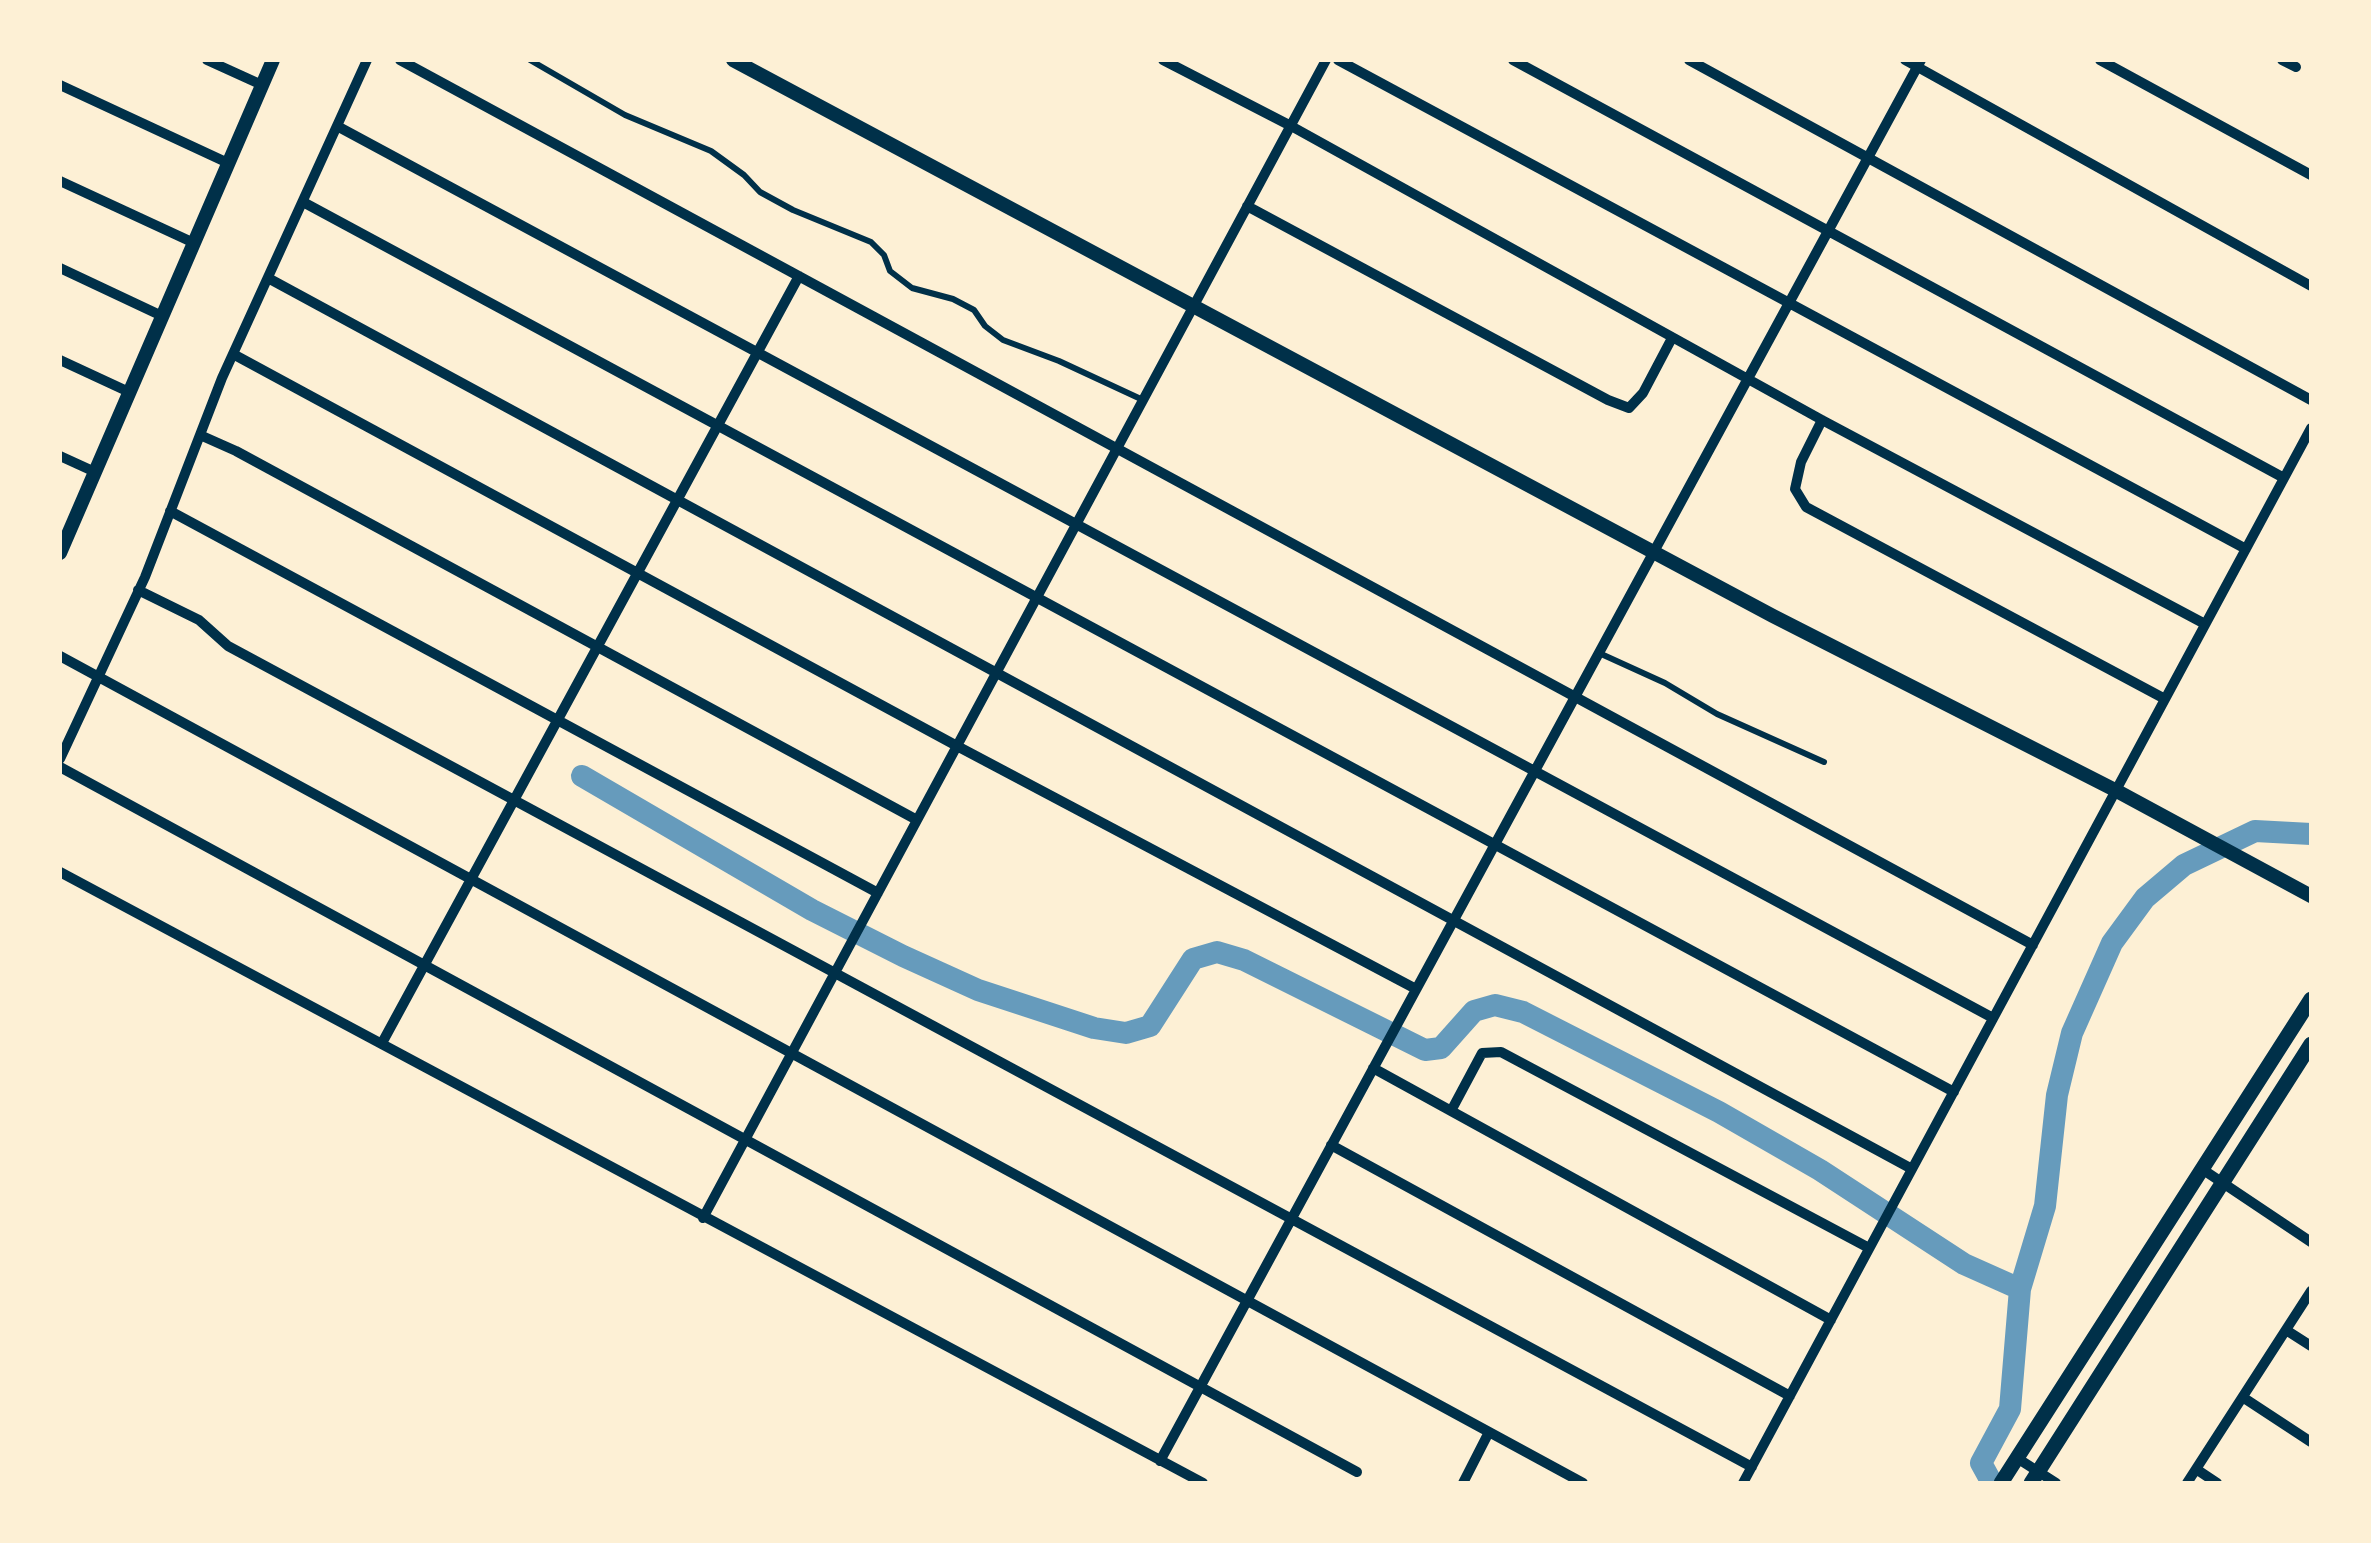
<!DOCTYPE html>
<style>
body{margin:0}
#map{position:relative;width:2371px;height:1543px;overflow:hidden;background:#fdf0d5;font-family:"DejaVu Sans",sans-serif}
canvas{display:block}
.frame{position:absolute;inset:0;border:62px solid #fdf0d5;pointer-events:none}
</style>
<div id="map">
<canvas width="2371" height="1543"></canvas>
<div class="frame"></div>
</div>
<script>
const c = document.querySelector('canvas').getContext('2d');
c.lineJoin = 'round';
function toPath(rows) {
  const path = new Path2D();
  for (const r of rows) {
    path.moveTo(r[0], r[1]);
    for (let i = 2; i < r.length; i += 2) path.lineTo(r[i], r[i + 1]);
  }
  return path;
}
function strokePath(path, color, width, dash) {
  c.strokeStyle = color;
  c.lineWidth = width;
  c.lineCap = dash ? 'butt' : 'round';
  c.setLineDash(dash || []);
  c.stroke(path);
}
strokePath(toPath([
 [582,776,812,910,903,956,978,990,1094,1028,1126,1033,1150,1026,1193,959,1217,952,1244,960,1425,1050,1441,1048,1474,1011,1495,1005,1523,1012,1719,1112,1820,1170,1964,1264,2020,1289],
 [1992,1483,1981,1463,2010,1409,2020,1289,2045,1206,2057,1095,2072,1033,2112,943,2145,898,2184,865,2255,831,2311,834]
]), '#669bbc', 22);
strokePath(toPath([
 [530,60,625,115,711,151,744,175,760,192,793,210,871,242,884,255,890,271,912,288,953,299,974,310,985,326,1003,340,1059,361,1143,400],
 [1599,653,1665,683,1717,714,1824,762]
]), '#003049', 6);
strokePath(toPath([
 [207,60,262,85],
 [400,60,2033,945],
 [1163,60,1291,126,1822,420,2205,624],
 [1338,60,2246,549],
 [1513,60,2284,478],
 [1689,60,2311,400],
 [1905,60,2311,286],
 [2100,60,2311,175],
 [2282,60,2296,67],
 [60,85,228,163],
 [337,126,1993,1018],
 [60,181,194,243],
 [303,202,1954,1092],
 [1247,206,1608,400,1629,408,1643,393,1672,338],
 [60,268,162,316],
 [268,278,1912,1169],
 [233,354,957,746,1416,989],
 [60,360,129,392],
 [1822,420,1801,462,1795,489,1806,507,2165,699],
 [200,435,236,451,917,820],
 [60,456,95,472],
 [170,511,878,893],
 [138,590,199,620,228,646,1752,1467],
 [60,656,1583,1483],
 [60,759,145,577,222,378,367,60],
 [60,767,1357,1472],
 [60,872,1203,1483],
 [382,1043,799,276],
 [1373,1068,1831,1320],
 [1451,1111,1482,1053,1501,1052,1869,1248],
 [1331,1145,1790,1396],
 [2202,1169,2311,1242],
 [703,1218,1326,60],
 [2286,1330,2311,1346],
 [2244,1398,2311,1442],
 [2017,1458,2056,1483],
 [1160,1461,1921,60],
 [2196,1469,2217,1483],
 [1463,1483,1489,1432],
 [1743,1483,2311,428],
 [2187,1483,2311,1291]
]), '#003049', 10);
strokePath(toPath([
 [733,60,1773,616,2115,790,2311,896],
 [60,553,273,60]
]), '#003049', 14);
strokePath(toPath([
 [2001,1483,2311,999],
 [2031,1483,2311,1044]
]), '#003049', 15);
</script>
